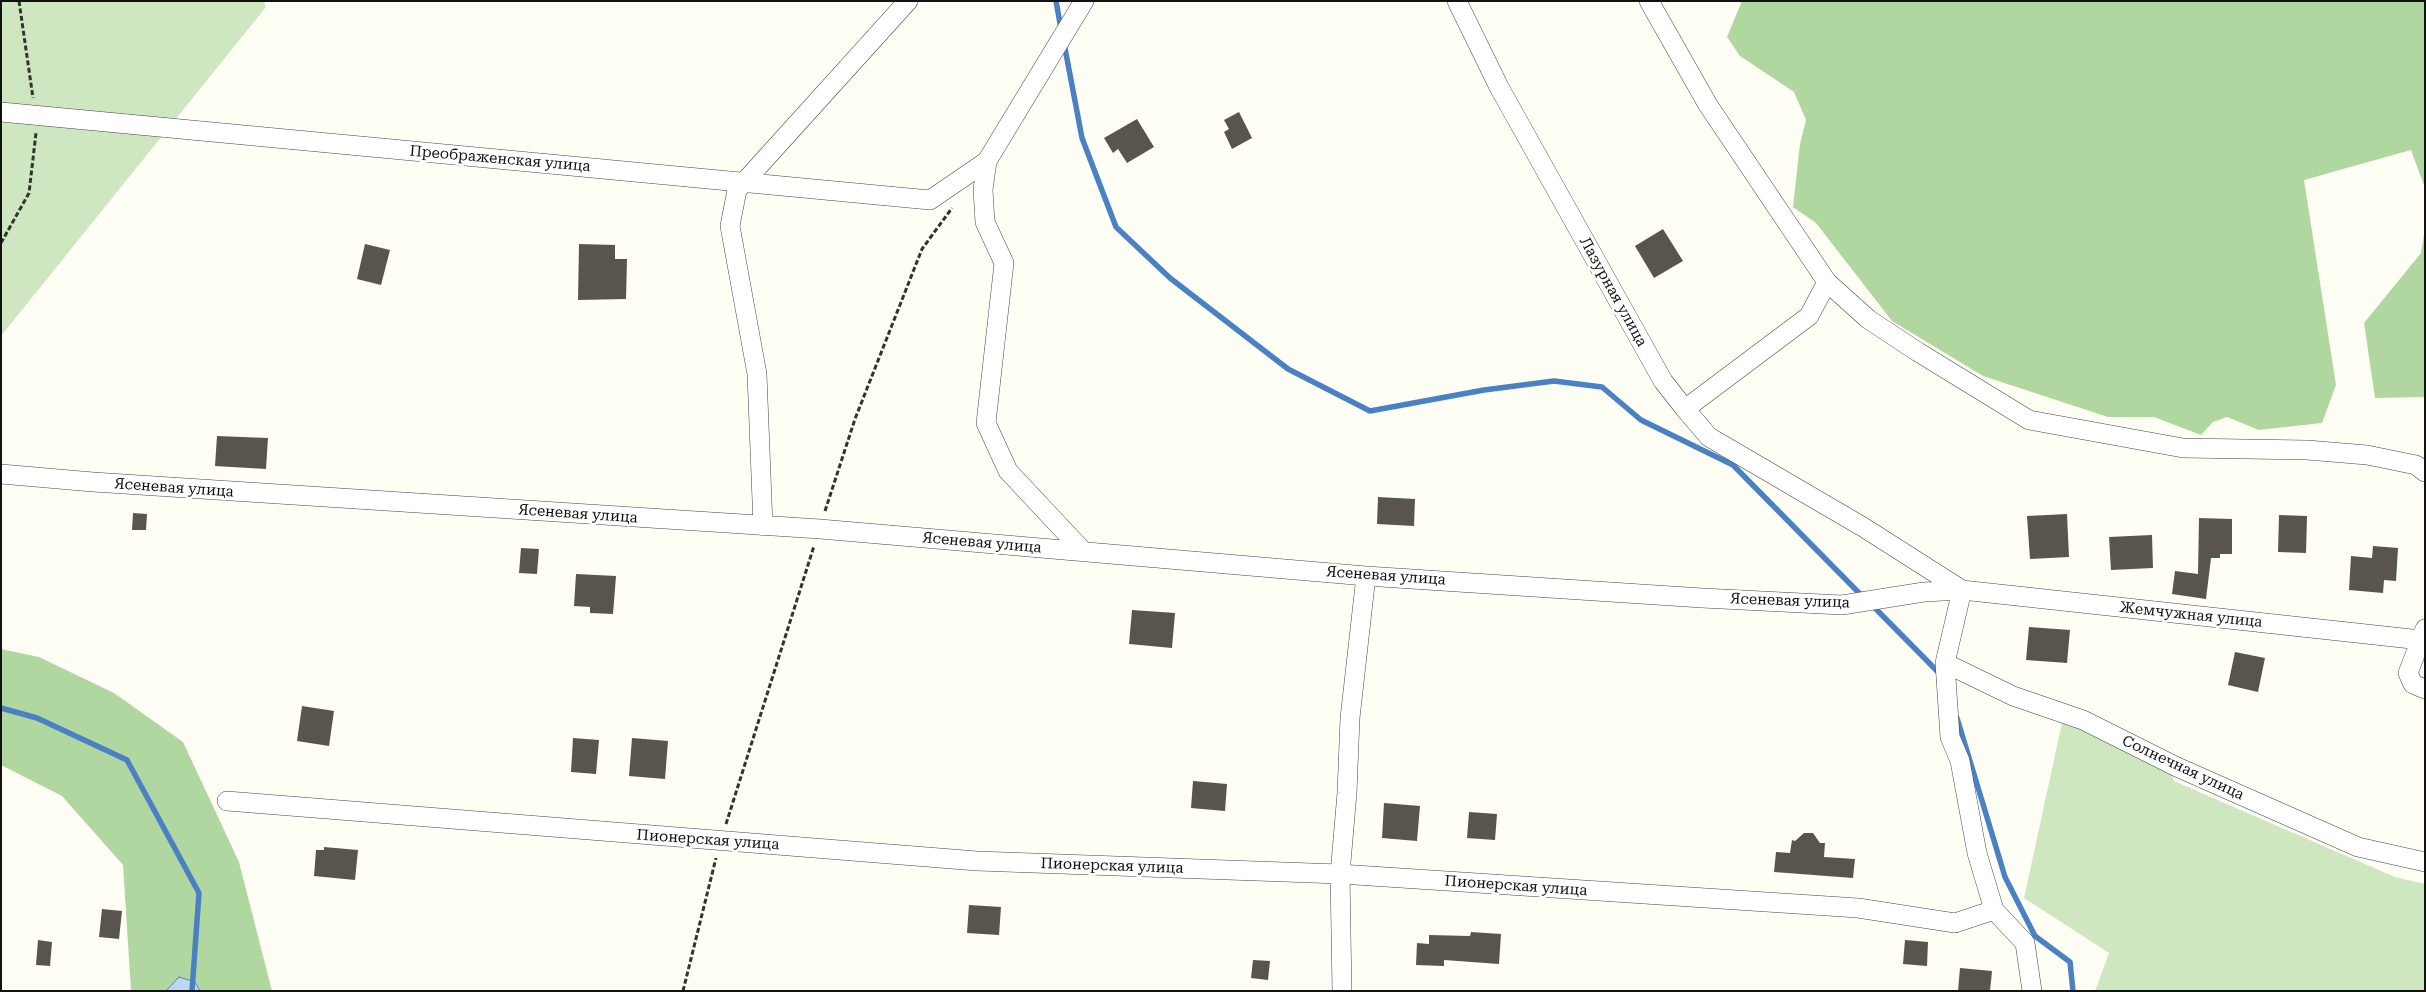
<!DOCTYPE html>
<meta charset="utf-8">
<style>
body{margin:0}
#map{position:relative;width:2426px;height:992px;overflow:hidden;background:#fefef5;font-family:"Roboto Serif",serif}
canvas{display:block}
.frame{position:absolute;inset:0;border:2px solid #111;pointer-events:none}
</style>
<div id="map">
<canvas width="2426" height="992"></canvas>
<div class="frame"></div>
</div>
<script>
const c = document.querySelector('canvas').getContext('2d');
c.lineJoin = 'round';
function fillPath(path, color) {
  c.fillStyle = color;
  c.fill(path, 'evenodd');
}
function toPath(rows) {
  const path = new Path2D();
  for (const r of rows) {
    path.moveTo(r[0], r[1]);
    for (let i = 2; i < r.length; i += 2) path.lineTo(r[i], r[i + 1]);
  }
  return path;
}
function strokePath(path, color, width, dash) {
  c.strokeStyle = color;
  c.lineWidth = width;
  c.lineCap = dash ? 'butt' : 'round';
  c.setLineDash(dash || []);
  c.stroke(path);
}
function label(font, color, halo, rows, align = 'center') {
  c.font = font + ' "Roboto Serif",serif';
  c.lineWidth = 5;
  c.setLineDash([]);
  c.textBaseline = 'middle';
  c.strokeStyle = halo;
  c.fillStyle = color;
  for (const [text, x, y, turn = 0] of rows) {
    c.save();
    c.translate(x, y);
    c.rotate((+turn || 0) * Math.PI / 180);
    c.textAlign = isNaN(turn) ? turn : align;
    if (halo) c.strokeText(text, 0, 0);
    c.fillText(text, 0, 0);
    c.restore();
  }
}
fillPath(toPath([
 [1,1,264,1,266,7,1,336],
 [2062,723,2087,727,2170,770,2174,781,2395,877,2425,884,2425,991,2095,991,2109,953,2024,898]
]), '#cfe7c0');
fillPath(toPath([
 [1742,1,2425,1,2425,188,2411,150,2304,180,2336,385,2322,423,2259,430,2227,417,2213,422,2201,435,2154,417,2108,417,1983,376,1892,321,1816,223,1793,207,1800,144,1806,120,1794,92,1740,56,1727,37],
 [2425,229,2425,397,2375,398,2364,323,2421,253],
 [1,649,39,657,114,693,183,742,239,862,272,991,200,991,195,982,179,977,166,991,131,991,123,865,62,796,1,765]
]), '#b1d7a1');
const water = toPath([
 [179,977,195,982,200,991,166,991,179,977]
]);
fillPath(water, '#bdd7f2');
strokePath(water, '#4a81c4', 1);
strokePath(toPath([
 [1056,1,1061,29],
 [1064,43,1082,138,1116,227,1170,278,1288,369,1370,411,1484,390,1554,381,1602,387,1641,420,1733,465,1863,597],
 [1872,605,1941,675],
 [1,708,37,718,127,760,199,893,192,991],
 [1957,718,2005,877,2035,936,2070,962,2073,991]
]), '#4a81c4', 5.5);
fillPath(toPath([
 [1239,112,1252,138,1232,149,1224,132,1229,129,1224,120],
 [1137,119,1154,147,1127,163,1118,149,1113,153,1104,138],
 [1663,229,1683,261,1654,278,1635,246],
 [365,244,390,250,381,285,357,279],
 [579,244,615,245,615,259,627,259,626,299,578,300],
 [217,436,268,438,266,469,215,466],
 [1378,497,1415,499,1414,526,1377,524],
 [133,513,147,514,146,530,132,530],
 [2067,514,2069,557,2030,559,2027,516],
 [2279,515,2307,516,2306,553,2278,552],
 [2199,518,2232,519,2232,554,2220,554,2220,558,2211,558,2206,599,2172,594,2175,571,2198,574],
 [2152,535,2153,568,2111,570,2109,537],
 [2373,546,2398,548,2396,581,2384,580,2383,593,2349,590,2351,556,2372,558],
 [521,548,539,549,537,574,519,573],
 [576,574,616,576,613,614,590,613,590,607,574,606],
 [1132,610,1175,613,1172,648,1129,644],
 [2029,627,2070,630,2067,663,2026,660],
 [2235,652,2265,658,2258,692,2228,685],
 [302,706,334,711,329,746,297,741],
 [573,738,599,740,596,774,571,772],
 [632,738,668,741,665,779,629,776],
 [1193,781,1227,784,1225,811,1191,808],
 [1384,803,1420,806,1417,841,1382,838],
 [1469,812,1497,814,1495,840,1467,838],
 [1804,833,1813,833,1820,843,1825,843,1824,857,1855,859,1853,878,1774,872,1776,852,1790,853,1792,840,1795,841],
 [324,847,358,850,355,880,314,876,316,850,324,850],
 [969,905,1001,907,999,935,967,933],
 [102,909,122,911,119,939,99,937],
 [1471,932,1501,934,1499,964,1444,960,1444,966,1416,965,1417,943,1429,944,1429,935,1470,936],
 [38,940,52,942,50,966,36,965],
 [1905,940,1928,942,1927,966,1903,964],
 [1253,960,1270,961,1268,980,1251,978],
 [1960,968,1992,971,1990,991,1958,991]
]), '#59544e');
const street = toPath([
 [1457,1,1499,87,1663,381,1685,409,1809,316,1827,282],
 [1649,1,1708,105,1827,282,1868,319,1918,352,2029,420,2183,448,2307,450,2367,455,2416,465,2425,472],
 [1,112,930,200,987,161],
 [1685,409,1709,437,1863,527,1962,590,1945,663,1950,737,1960,761,1977,853,1994,910,2025,943,2032,991],
 [1,474,93,482,820,529,1366,576,1702,598,1842,605,1924,592,1962,590,2421,640],
 [763,526,757,374,730,226,737,190,908,1],
 [1083,551,1008,471,986,423,1004,263,985,222,983,190,987,161,1084,1],
 [2425,629,2408,673,2413,684,2425,689],
 [1945,663,2013,696,2083,720,2177,767,2358,847,2425,862],
 [227,801,977,861,1340,874,1858,908,1955,923,1994,910],
 [1342,991,1340,874,1347,793,1350,718,1366,576]
]);
strokePath(street, '#444', 20);
strokePath(toPath([
 [19,1,33,98],
 [1,243,29,193,36,133],
 [825,511,855,419,922,249,952,208],
 [726,824,814,546],
 [683,991,716,858]
]), '#333', 3, [5, 2.5]);
strokePath(street, '#fff', 19);
label('15px', '#111', '#fff', [
 ["Преображенская улица",500,159,5],
 ["Лазурная улица",1613,292,61],
 ["Ясеневая улица",174,488,4],
 ["Ясеневая улица",578,514,4],
 ["Ясеневая улица",982,543,5],
 ["Ясеневая улица",1386,576,4],
 ["Ясеневая улица",1790,601,2],
 ["Жемчужная улица",2191,615,6],
 ["Солнечная улица",2183,768,25],
 ["Пионерская улица",708,840,4],
 ["Пионерская улица",1112,866,2],
 ["Пионерская улица",1516,886,4]
]);
</script>
